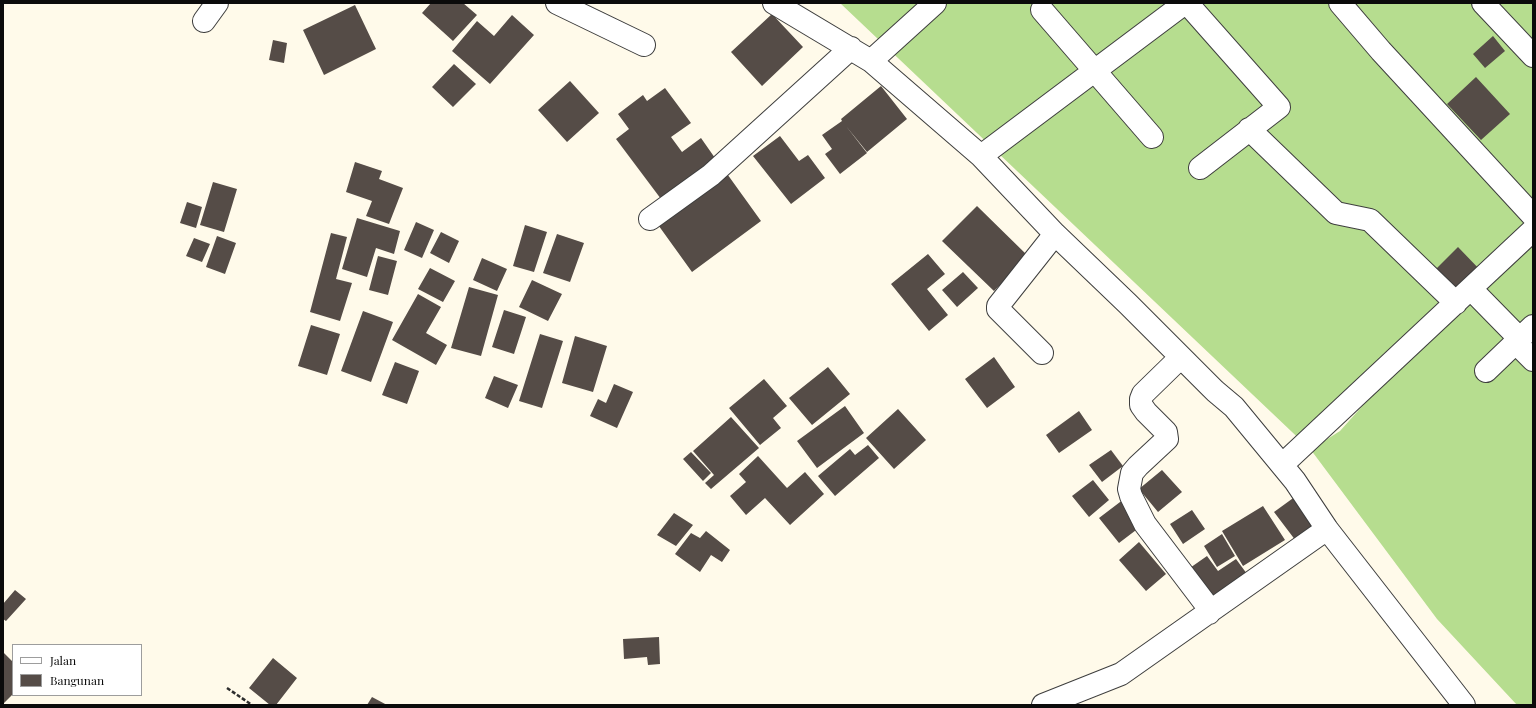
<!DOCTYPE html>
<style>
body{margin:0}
#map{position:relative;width:1536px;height:708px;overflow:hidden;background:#fffaea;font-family:"Playfair Display",serif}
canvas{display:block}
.frame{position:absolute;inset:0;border:4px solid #0b0b0b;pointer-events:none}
.legend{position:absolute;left:12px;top:644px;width:130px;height:52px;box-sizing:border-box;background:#fff;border:1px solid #9d9d9d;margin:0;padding:5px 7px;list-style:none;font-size:12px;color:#0b0b0b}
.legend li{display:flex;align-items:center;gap:8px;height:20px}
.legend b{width:20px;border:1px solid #9d9d9d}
</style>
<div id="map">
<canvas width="1536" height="708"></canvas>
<div class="frame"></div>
<ul class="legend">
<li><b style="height:5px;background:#fff"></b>Jalan</li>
<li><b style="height:11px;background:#554c47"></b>Bangunan</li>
</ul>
</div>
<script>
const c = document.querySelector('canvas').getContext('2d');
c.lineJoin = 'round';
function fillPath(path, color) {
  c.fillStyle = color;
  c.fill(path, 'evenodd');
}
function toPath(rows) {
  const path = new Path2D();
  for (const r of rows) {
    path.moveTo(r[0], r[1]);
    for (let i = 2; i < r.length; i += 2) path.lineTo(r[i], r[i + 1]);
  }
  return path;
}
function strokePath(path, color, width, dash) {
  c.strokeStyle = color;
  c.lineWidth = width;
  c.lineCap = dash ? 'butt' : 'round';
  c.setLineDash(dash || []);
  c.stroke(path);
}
fillPath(toPath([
 [840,3,1533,3,1533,705,1517,705,1437,619,1311,450],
 [1425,336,1340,431,1313,448]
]), '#b6dd8f');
fillPath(toPath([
 [431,3,463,3,477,15,453,41,422,13],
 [355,5,376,49,324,75,303,30],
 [772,14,803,47,762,86,731,52],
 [512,15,534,35,490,84,452,51,477,21,494,36],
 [1493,36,1505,51,1485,68,1473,54],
 [273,40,287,43,284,63,269,60],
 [454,64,476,84,453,107,432,87],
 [1476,77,1510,114,1481,140,1447,104],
 [570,81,599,113,567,142,538,110],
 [881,86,907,119,867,152,846,126,867,153,840,174,825,154,832,149,822,135,842,121,841,119],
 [665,88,691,123,671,137,682,152,701,138,715,158,661,199,616,139,629,129,618,114,643,95,647,101],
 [780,136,799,161,808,155,825,178,791,204,753,156],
 [355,162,382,171,379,179,403,188,389,224,366,216,372,201,346,192],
 [725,171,761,221,692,272,656,222],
 [213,182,237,189,224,232,200,225],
 [187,202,202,207,196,228,180,223],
 [977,206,1028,256,994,291,942,241],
 [357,218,400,231,394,254,376,248,367,277,342,269],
 [416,222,434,230,422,258,404,250],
 [525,225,547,232,534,272,513,266],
 [441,232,459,241,449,263,430,253],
 [331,233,347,237,336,279,352,283,340,321,310,312],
 [557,234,584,243,570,282,543,273],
 [217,236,236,243,225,274,206,267],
 [194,238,210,244,202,262,186,256],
 [1458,247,1483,273,1459,297,1434,271],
 [928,254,945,274,927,289,948,315,929,331,891,284],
 [378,256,397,261,388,295,369,290],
 [482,258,507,269,497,291,473,280],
 [430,268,455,281,443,302,418,289],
 [963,272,978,288,957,307,942,290],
 [532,280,562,294,548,321,519,307],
 [469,287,498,295,481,356,451,348],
 [418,294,441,307,426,333,447,345,436,365,392,340],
 [504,310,526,317,514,354,492,347],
 [363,311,393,322,371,382,341,371],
 [311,325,340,334,327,375,298,366],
 [540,334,563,341,542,408,519,401],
 [575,336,607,346,593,392,562,383],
 [994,357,1015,387,987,408,965,379],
 [395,362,419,371,407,404,382,395],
 [828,367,850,394,812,425,789,398],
 [494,376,518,385,508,408,485,398],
 [764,379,787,406,773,418,781,428,760,445,729,408],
 [614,384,633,392,617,428,590,416,598,399,606,403],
 [845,406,864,433,817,468,797,441],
 [898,409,926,440,894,469,866,438],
 [1079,411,1092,430,1059,453,1046,435],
 [731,417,759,448,711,489,705,483,714,475,693,451],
 [868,445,879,458,835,496,818,476,850,449,855,455],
 [1111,450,1123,466,1102,482,1089,465],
 [691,452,711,473,703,481,683,459],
 [758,456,787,488,805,472,824,494,790,525,765,498,746,515,730,496,746,482,739,474],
 [1162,470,1182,492,1158,512,1139,489],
 [1093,480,1109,500,1089,517,1072,496],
 [1296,496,1320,529,1299,545,1274,512],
 [1124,499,1144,524,1119,543,1099,518],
 [1263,506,1285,540,1243,566,1222,531],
 [1192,510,1205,529,1183,544,1170,524],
 [674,513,693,525,676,546,657,535],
 [706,531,730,550,722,562,711,555,700,572,675,554,691,533,700,538],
 [1222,534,1235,556,1217,567,1204,546],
 [1139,542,1166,574,1146,591,1119,560],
 [1207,556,1218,571,1236,559,1250,578,1211,605,1187,570],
 [15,590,26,599,6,621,3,619,3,604],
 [659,637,660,664,648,665,647,657,624,659,623,639],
 [3,652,13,662,13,694,3,704],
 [273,658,297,678,276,705,270,705,249,688],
 [372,697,387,705,367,705]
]), '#554c47');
const minor = toPath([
 [557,3,644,45],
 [774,3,871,61,981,156,1055,234,1128,304,1215,391,1234,407,1295,481,1327,529,1464,705],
 [1187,3,1279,107,1200,168],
 [1340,3,1381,51,1533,216],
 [1483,3,1533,56],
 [1042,10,1152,137],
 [204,21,217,3],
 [871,61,935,3],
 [1249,129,1336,213,1370,220,1456,303],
 [981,156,1185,3],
 [650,219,711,175,851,48],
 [1471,289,1520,339],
 [1516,343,1533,360],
 [1042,353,998,309,998,306,1055,234],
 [1181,357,1143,394,1141,399,1141,405,1146,412,1166,432,1167,439,1138,466,1132,473,1129,489,1131,496,1145,524,1208,607,1209,613],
 [1486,371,1533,326],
 [1282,465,1533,230],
 [1043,705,1121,674,1327,529]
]);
strokePath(minor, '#3e3e3e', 24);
strokePath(toPath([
 [227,688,252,705]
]), '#2d2d2d', 2.5, [4, 2]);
strokePath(minor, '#fff', 22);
</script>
